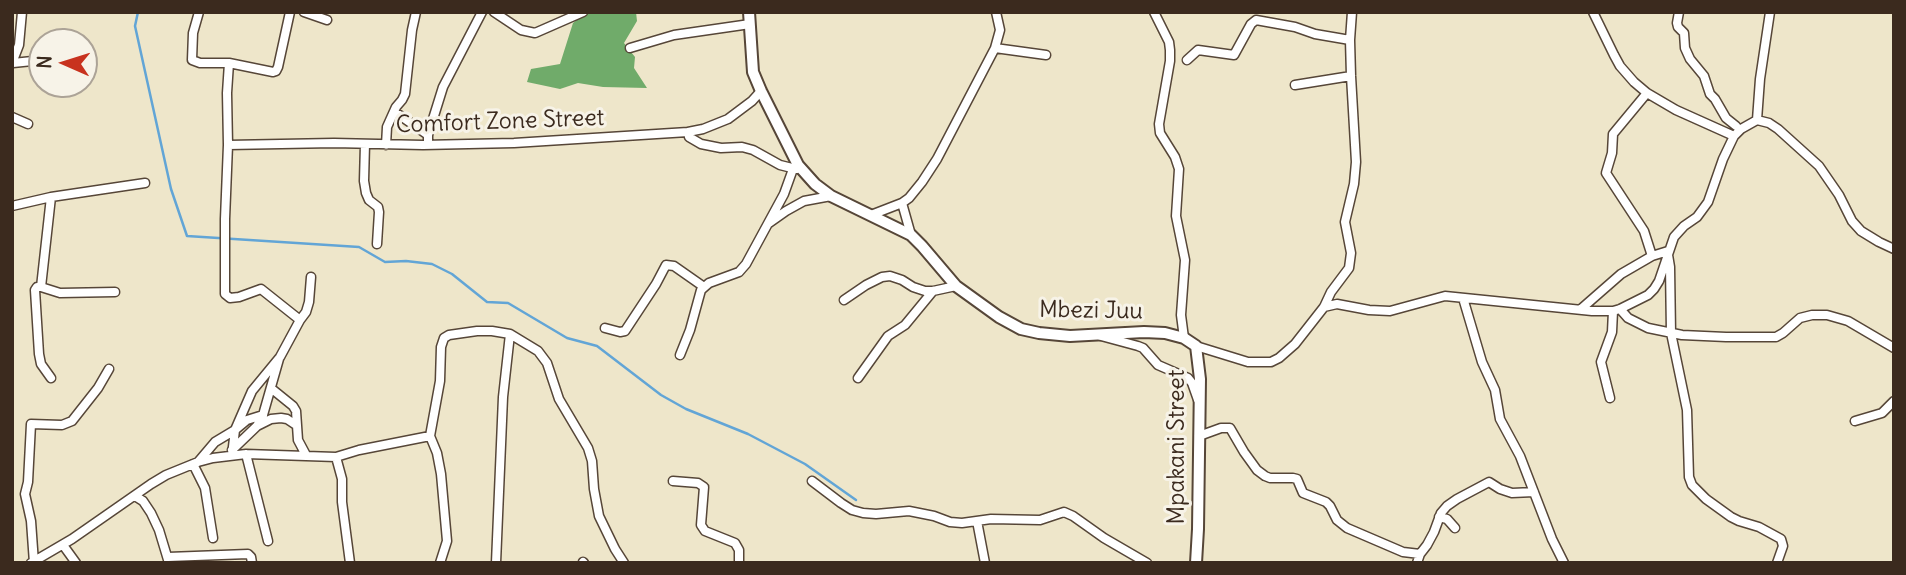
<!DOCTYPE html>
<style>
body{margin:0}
#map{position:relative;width:1906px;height:575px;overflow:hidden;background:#eee6ca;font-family:Delius,sans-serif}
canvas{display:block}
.frame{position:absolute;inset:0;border:14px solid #3b2a1e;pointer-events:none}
.north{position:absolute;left:28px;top:28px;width:70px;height:70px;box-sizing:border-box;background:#f7f3e8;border:2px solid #aca397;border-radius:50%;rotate:273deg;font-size:19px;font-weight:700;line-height:28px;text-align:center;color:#3b2a1e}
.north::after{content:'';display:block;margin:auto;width:24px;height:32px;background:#c8321e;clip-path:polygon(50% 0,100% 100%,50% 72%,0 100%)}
</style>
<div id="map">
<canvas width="1906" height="575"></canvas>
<div class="frame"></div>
<div class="north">N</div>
</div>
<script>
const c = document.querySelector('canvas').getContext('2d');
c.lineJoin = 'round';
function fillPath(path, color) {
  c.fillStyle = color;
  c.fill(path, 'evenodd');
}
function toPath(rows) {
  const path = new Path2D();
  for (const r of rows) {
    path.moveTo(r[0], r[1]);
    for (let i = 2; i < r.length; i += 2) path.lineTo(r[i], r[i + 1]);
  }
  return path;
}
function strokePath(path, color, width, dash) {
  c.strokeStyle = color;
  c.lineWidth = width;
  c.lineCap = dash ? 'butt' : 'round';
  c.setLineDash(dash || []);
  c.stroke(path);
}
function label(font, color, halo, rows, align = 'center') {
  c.font = font + ' Delius,sans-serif';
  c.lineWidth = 6;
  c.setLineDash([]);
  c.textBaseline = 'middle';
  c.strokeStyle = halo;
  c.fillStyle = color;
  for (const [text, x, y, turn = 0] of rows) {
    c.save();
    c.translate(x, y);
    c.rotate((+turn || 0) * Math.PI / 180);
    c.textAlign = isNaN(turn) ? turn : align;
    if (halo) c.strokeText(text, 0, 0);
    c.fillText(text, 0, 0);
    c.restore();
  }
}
fillPath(toPath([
 [587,12,636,12,637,21,624,43,635,57,634,68,647,88,603,87,578,83,560,89,527,82,531,69,560,64,573,23]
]), '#70ab6a');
strokePath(toPath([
 [138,12,135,26,171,189,187,236,359,247,385,262,406,261,432,264,452,274,487,302,508,303,567,338,597,346,661,395,686,409,748,434,805,464,856,500]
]), '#62a5d6', 2.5);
const minor = toPath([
 [199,12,193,33,192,60,200,63,229,63,273,72,276,71,278,67,290,12],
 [304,12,327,20],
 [494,12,521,30,535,33,583,12],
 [1154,12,1169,42,1170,50,1170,61,1159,124,1160,133,1175,157,1179,169,1176,216,1185,260,1181,315,1184,338],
 [1593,12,1614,55,1620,66,1634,82,1647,93,1676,110,1734,136],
 [1679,12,1677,23,1678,27,1684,33,1685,48,1690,59,1704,76,1710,94,1715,99,1726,118,1736,126],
 [630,48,674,35,750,24],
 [995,48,1046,55],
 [1187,60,1198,50,1234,55,1251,24,1256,20,1295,27,1315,34,1350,40],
 [12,63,19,45,22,12],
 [13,63,42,60],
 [229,63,227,93,228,145,225,219,225,294,230,298,239,297,261,289,300,320,280,357,252,391,235,430,232,455],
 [1295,85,1351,76],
 [1647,93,1613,134,1612,153,1606,173,1644,231,1652,256],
 [395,112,428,135],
 [12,117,28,124],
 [1757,120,1769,123,1778,129,1819,166,1839,195,1852,221,1861,231,1879,242,1894,249],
 [1757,120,1760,79,1770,12],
 [688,132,689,137,701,144,721,148,742,147,753,150,780,165,796,169],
 [365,144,364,181,366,193,369,200,378,207,379,212,377,244],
 [428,144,428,135,443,87,482,12],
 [228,145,334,143,423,145,514,143,688,132,703,129,728,119,752,101,761,91],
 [386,145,387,127,396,107,402,100,405,94,412,30,416,12],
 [51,197,41,287,60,293,115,292],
 [902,203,911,235],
 [12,206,51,197,145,183],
 [871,215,902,203,909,198,922,182,937,159,995,48,1000,30,996,12],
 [769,223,786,211,804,201,831,196],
 [1668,255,1670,267,1671,333,1687,410,1689,477,1692,485,1706,499,1731,517,1739,521,1759,527,1781,539,1783,546,1777,563],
 [41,287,37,287,35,290,39,354,41,364,51,378],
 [1463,298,1482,362,1495,390,1500,419,1520,456,1552,539,1564,563],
 [844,300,866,285,882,277,890,276,902,280,913,287,925,291,933,291,956,286],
 [1324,307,1337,304,1369,310,1390,311,1445,296,1592,311,1613,311,1620,309,1648,295,1654,289,1659,281,1674,237,1684,226,1697,217,1708,202,1723,159,1734,136,1741,129,1757,120],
 [1581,309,1621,274,1652,256,1668,251],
 [1620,309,1628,318,1648,328,1682,335,1726,337,1776,337,1783,333,1800,318,1812,315,1827,315,1848,321,1894,348],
 [300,320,306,312,309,302,311,277],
 [605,328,620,332,625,331,656,284,666,265,674,266,704,287],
 [1101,336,1138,346,1143,348,1158,365,1188,378,1192,383,1198,400],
 [1196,346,1248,362,1271,362,1279,358,1295,344,1324,307,1331,292,1349,268,1351,253,1345,222,1354,184,1356,162,1351,76,1350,40,1352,12],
 [680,355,690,330,701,290,709,283,739,272,746,264,784,194,793,169],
 [858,378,888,336,905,325,933,291],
 [272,389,293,406,296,411,298,440,306,455],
 [1610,398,1601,362,1612,332,1613,311],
 [1855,421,1882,413,1894,401],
 [257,426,271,419,281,418,287,419,296,425],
 [430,436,437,453,441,474,447,541,440,563],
 [1199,436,1221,428,1230,428,1244,452,1257,470,1265,476,1270,478,1293,478,1297,479,1303,493,1326,502,1330,506,1337,520,1347,528,1403,552,1420,554],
 [232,450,257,426,263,415,279,359],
 [246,454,268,541],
 [336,457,359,450,430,436,440,381,441,347,444,338,449,335,477,331,492,331,510,334,538,351,547,363,559,399,588,448,592,461,594,489,599,516,615,549,624,563],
 [198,462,215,442,235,430,247,420,263,415],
 [193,464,205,488,213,538],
 [673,481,698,483,704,487,701,525,705,531,735,543,739,550,739,563],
 [812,481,841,503,852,510,863,513,876,514,909,511,934,516,950,522,962,523,991,519,1040,520,1064,512,1073,516,1104,538,1147,563],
 [135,496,143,501,151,513,159,530,169,563],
 [1439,517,1447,519,1455,528],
 [977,521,985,563],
 [63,545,76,563],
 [168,557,248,554,251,557,252,563],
 [583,562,584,563],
 [31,563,72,539,151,484,166,475,198,462,213,458,246,454,336,457,342,479,342,502,350,563],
 [34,563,31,521,25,494,28,482,31,424,62,425,72,421,98,388,109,369],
 [496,563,503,397,510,334],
 [1417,563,1420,554,1427,545,1434,532,1441,513,1447,506,1457,499,1489,482,1500,489,1512,493,1534,492]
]);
const tertiary = toPath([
 [749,12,753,72,761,91,798,165,815,184,831,196,911,235,922,246,956,286,999,317,1021,329,1039,333,1070,336,1144,332,1165,333,1184,338,1196,346,1200,379,1198,529,1196,563]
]);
strokePath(minor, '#564638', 11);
strokePath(tertiary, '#564638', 14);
strokePath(minor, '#fff', 8);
strokePath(tertiary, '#fff', 10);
label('23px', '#3b2a1e', '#f7f3e8', [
 ["Comfort Zone Street",500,122,-2],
 ["Mbezi Juu",1091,311,1],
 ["Mpakani Street",1177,447,-90]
]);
</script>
